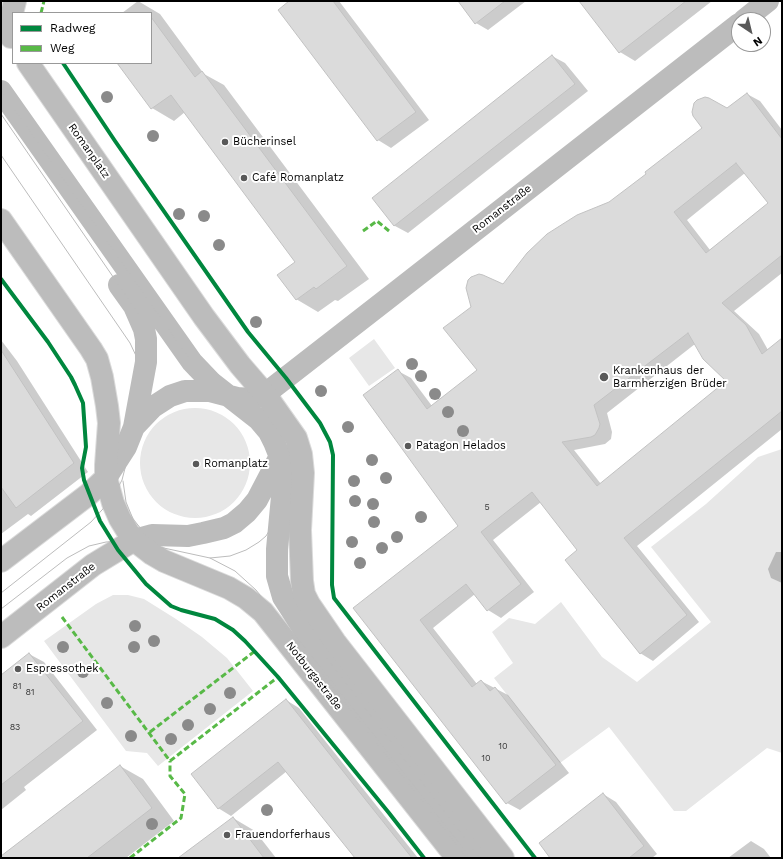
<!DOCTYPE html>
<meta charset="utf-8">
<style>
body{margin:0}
#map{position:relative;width:783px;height:859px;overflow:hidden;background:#fff;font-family:"Work Sans",sans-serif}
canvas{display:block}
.frame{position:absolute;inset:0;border:2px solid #000;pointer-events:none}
.legend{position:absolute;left:12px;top:12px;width:140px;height:52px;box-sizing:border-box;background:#fff;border:1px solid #999;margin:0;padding:5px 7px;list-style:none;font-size:12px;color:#000}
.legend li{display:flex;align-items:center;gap:8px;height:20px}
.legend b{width:20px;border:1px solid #999}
.north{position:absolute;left:731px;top:12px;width:40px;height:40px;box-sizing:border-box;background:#fff;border:1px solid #999;border-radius:50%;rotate:145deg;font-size:11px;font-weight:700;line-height:16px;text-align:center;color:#000}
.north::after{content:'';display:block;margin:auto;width:14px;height:18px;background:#595959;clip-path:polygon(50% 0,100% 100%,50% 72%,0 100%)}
</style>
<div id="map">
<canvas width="783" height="859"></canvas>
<div class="frame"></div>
<ul class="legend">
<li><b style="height:5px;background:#00873e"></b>Radweg</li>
<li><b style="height:5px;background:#58b947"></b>Weg</li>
</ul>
<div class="north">N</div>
</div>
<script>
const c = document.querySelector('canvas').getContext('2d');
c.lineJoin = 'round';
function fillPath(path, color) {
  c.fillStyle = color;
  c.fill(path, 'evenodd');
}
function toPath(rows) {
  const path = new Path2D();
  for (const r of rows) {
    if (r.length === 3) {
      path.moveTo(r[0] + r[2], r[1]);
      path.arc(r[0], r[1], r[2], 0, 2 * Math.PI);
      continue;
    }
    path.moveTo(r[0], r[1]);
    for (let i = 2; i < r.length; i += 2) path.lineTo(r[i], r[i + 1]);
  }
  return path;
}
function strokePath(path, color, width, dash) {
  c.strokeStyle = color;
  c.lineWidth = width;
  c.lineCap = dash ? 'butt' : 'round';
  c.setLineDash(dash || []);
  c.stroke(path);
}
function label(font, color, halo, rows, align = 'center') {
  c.font = font + ' "Work Sans",sans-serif';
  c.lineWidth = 4;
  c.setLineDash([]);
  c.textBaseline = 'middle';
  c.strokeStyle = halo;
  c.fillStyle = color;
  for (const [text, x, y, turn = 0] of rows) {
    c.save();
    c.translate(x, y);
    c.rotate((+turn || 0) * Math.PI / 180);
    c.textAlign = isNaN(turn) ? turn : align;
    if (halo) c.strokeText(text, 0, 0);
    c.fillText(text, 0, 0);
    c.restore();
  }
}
fillPath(toPath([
 [374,339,395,368,369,386,349,358],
 [195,463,55],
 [782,449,782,753,767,748,686,811,674,811,609,727,560,763,494,678,513,663,492,632,509,618,535,624,561,602,602,657,637,682,711,622,651,547,706,504,758,457],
 [113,595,128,595,144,599,176,619,202,637,227,658,253,691,158,766,147,753,126,751,44,641,96,604]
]), '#e7e7e7');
fillPath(toPath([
 [776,552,782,552,782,583,771,578,768,569]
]), '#b9b9b9');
fillPath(toPath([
 [138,1,160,14,204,74,224,85,369,279,338,301,335,300,318,312,296,299,297,262,185,112,174,121,152,108,119,63,151,63,151,13,122,13],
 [291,1,339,1,429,120,391,148,378,140],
 [459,1,526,1,488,30,476,23],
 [592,1,712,1,635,61,620,52],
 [552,56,565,63,588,91,408,233,395,226,373,198],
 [747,94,760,101,782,130,782,273,734,311,759,334,768,350,782,339,782,429,637,546,699,622,653,661,640,653,579,550,541,502,493,540,534,592,501,618,488,610,475,594,433,628,477,684,481,681,508,695,569,773,520,810,507,803,354,608,460,526,398,371,411,378,432,406,479,370,503,285,648,174],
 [745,173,769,204,710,250,687,220],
 [695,344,728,381,601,484,574,450,605,444,611,439,612,432,607,413],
 [1,340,17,361,88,472,31,516,28,514,1,534],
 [29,654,44,662,97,730,24,787,26,790,1,810,1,676],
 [286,700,299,708,418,858,354,858,355,857,287,771,231,816,218,808],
 [120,766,143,779,174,821,126,858,1,858],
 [603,794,616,802,657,854,652,858,552,858],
 [233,818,255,831,276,858,179,858],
 [751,841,764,849,771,858,728,858]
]), '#0003');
const building = toPath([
 [289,1,333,1,416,112,377,141,278,10,289,1],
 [458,1,505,1,475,24,458,1],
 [579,1,686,1,619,53,579,1],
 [151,17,195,77,202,71,347,266,316,289,314,287,296,300,277,275,295,262,171,95,151,109,117,63,151,63,151,17],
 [552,55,575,84,394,226,372,198,552,55],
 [747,93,782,139,782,255,722,303,746,325,762,354,782,338,782,411,624,538,687,615,640,654,565,560,577,550,532,492,481,532,521,584,487,611,466,584,420,620,472,687,481,680,490,691,495,687,556,765,506,804,353,608,458,526,363,395,398,369,427,409,477,370,443,328,471,307,466,288,468,280,471,277,479,274,483,275,503,284,527,253,547,234,577,215,609,202,646,174,645,172,702,128,693,116,692,112,694,103,697,100,705,97,709,98,727,108,747,93],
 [736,163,768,203,706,253,674,212,736,163],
 [688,333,703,359,726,381,597,486,562,442,591,437,595,435,599,428,600,424,594,405,688,333],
 [1,350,74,463,16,508,1,487,1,350],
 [29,653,83,721,1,785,1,675,29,653],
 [286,699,365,799,412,858,355,858,278,762,218,809,191,774,286,699],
 [120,765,152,808,87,858,1,858,1,856,120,765],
 [603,793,644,846,629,858,550,858,539,843,603,793],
 [233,817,264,858,178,858,233,817]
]);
fillPath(building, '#dbdbdb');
strokePath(building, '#c2c2c2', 1);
const major = toPath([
 [11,37,11,17,15,1],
 [28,63,204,317,240,365,265,394,296,438,301,454,303,473,300,530,302,581,304,594,309,604,335,642,503,858],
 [1,220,91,349,97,359,102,377,107,406,109,423,106,465,106,478,113,503,120,519,128,532,134,540,152,554,164,561,229,588,246,598,263,612,457,858],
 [1,561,89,494,106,478],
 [1,637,93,565,134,540]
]);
strokePath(major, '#dbdbdb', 24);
strokePath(toPath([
 [744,20,768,1],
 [1,91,192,362,212,383,258,419,269,432,274,442,280,457,282,473,283,486,277,549,277,576,283,597,319,653,478,858],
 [119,285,134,306,144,329,146,339,146,362,134,427],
 [106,478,126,447,134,427,153,407,170,396,185,391,210,391,237,398,250,399,265,394,391,296,739,24],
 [134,540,152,535,188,536,203,533,224,528,234,523,247,512,257,500,281,454]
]), '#bcbcbc', 22);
strokePath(major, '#bcbcbc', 22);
strokePath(toPath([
 [1,90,188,357,202,374,227,395],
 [1,114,140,316,146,332,147,341,148,357,145,378],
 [1,155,130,343,138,360,141,373,142,388,140,406,133,437,122,480,112,499,91,522,1,593],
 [133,437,145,416,159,403,173,396,192,391,210,392,226,397,250,411,263,423,272,435,279,450,284,473,284,490,280,546,280,568,281,580,289,602,303,626,322,652,480,858],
 [123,481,126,502,133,519,147,536,160,544],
 [210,558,235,571,256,590,467,858],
 [1,609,67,558,89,546,106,542,122,541,150,545,210,558,230,556,246,550,259,542,266,536,276,520,280,510]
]), '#bcbcbc', 1);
strokePath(toPath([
 [41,13,44,1],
 [363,231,377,221,389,231],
 [62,617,170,761],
 [150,732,255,651],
 [170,761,278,677],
 [130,858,181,818,185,794,170,776,170,761]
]), '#58b947', 3, [6, 3]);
strokePath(toPath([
 [63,63,115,141,248,332,286,378,320,423,330,442,333,455,332,585,334,598,535,858],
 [1,279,48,342,71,377,75,385,83,403,86,447,82,468,84,480,100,521,118,550,146,584,171,606,181,610,215,619,233,630,245,641,278,677,389,813,424,858]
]), '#00873e', 4);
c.fillStyle = '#8a8a8a';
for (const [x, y] of [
 [107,97],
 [153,136],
 [179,214],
 [204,216],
 [219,245],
 [256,322],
 [412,364],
 [421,376],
 [321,391],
 [435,394],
 [448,412],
 [348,427],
 [463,431],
 [372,460],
 [386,478],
 [354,481],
 [355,501],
 [373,504],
 [421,517],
 [374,522],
 [397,537],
 [352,542],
 [382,548],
 [360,563],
 [135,626],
 [154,641],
 [63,647],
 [134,647],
 [83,672],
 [230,693],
 [107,703],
 [210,709],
 [188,725],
 [131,736],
 [171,739],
 [267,810],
 [152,824]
]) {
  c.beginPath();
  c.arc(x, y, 6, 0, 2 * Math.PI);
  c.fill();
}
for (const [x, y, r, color] of [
 [225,142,4,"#595959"],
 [244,178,4,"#595959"],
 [604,377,5,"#595959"],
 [408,446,4,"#595959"],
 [196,464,4,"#595959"],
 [18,669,4,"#595959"],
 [227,835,4,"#595959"]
]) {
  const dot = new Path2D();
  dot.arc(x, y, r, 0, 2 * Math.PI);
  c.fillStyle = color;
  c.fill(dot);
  strokePath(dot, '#fff', 1.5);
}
label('9px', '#373737', null, [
 ["5",487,507],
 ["81",17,686],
 ["81",30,692],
 ["83",15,727],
 ["10",503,746],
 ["10",486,758]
]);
label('11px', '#000', '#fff', [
 ["Bücherinsel",233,142],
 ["Café Romanplatz",252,178],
 ["Krankenhaus der",613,371],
 ["Barmherzigen Brüder",613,384],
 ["Patagon Helados",416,446],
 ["Romanplatz",204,464],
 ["Espressothek",26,669],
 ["Frauendorferhaus",235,835]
], 'left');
label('11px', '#000', '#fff', [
 ["Romanplatz",89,151,55],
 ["Romanstraße",502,209,-38],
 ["Romanstraße",66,587,-38],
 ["Notburgastraße",314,676,52]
]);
</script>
